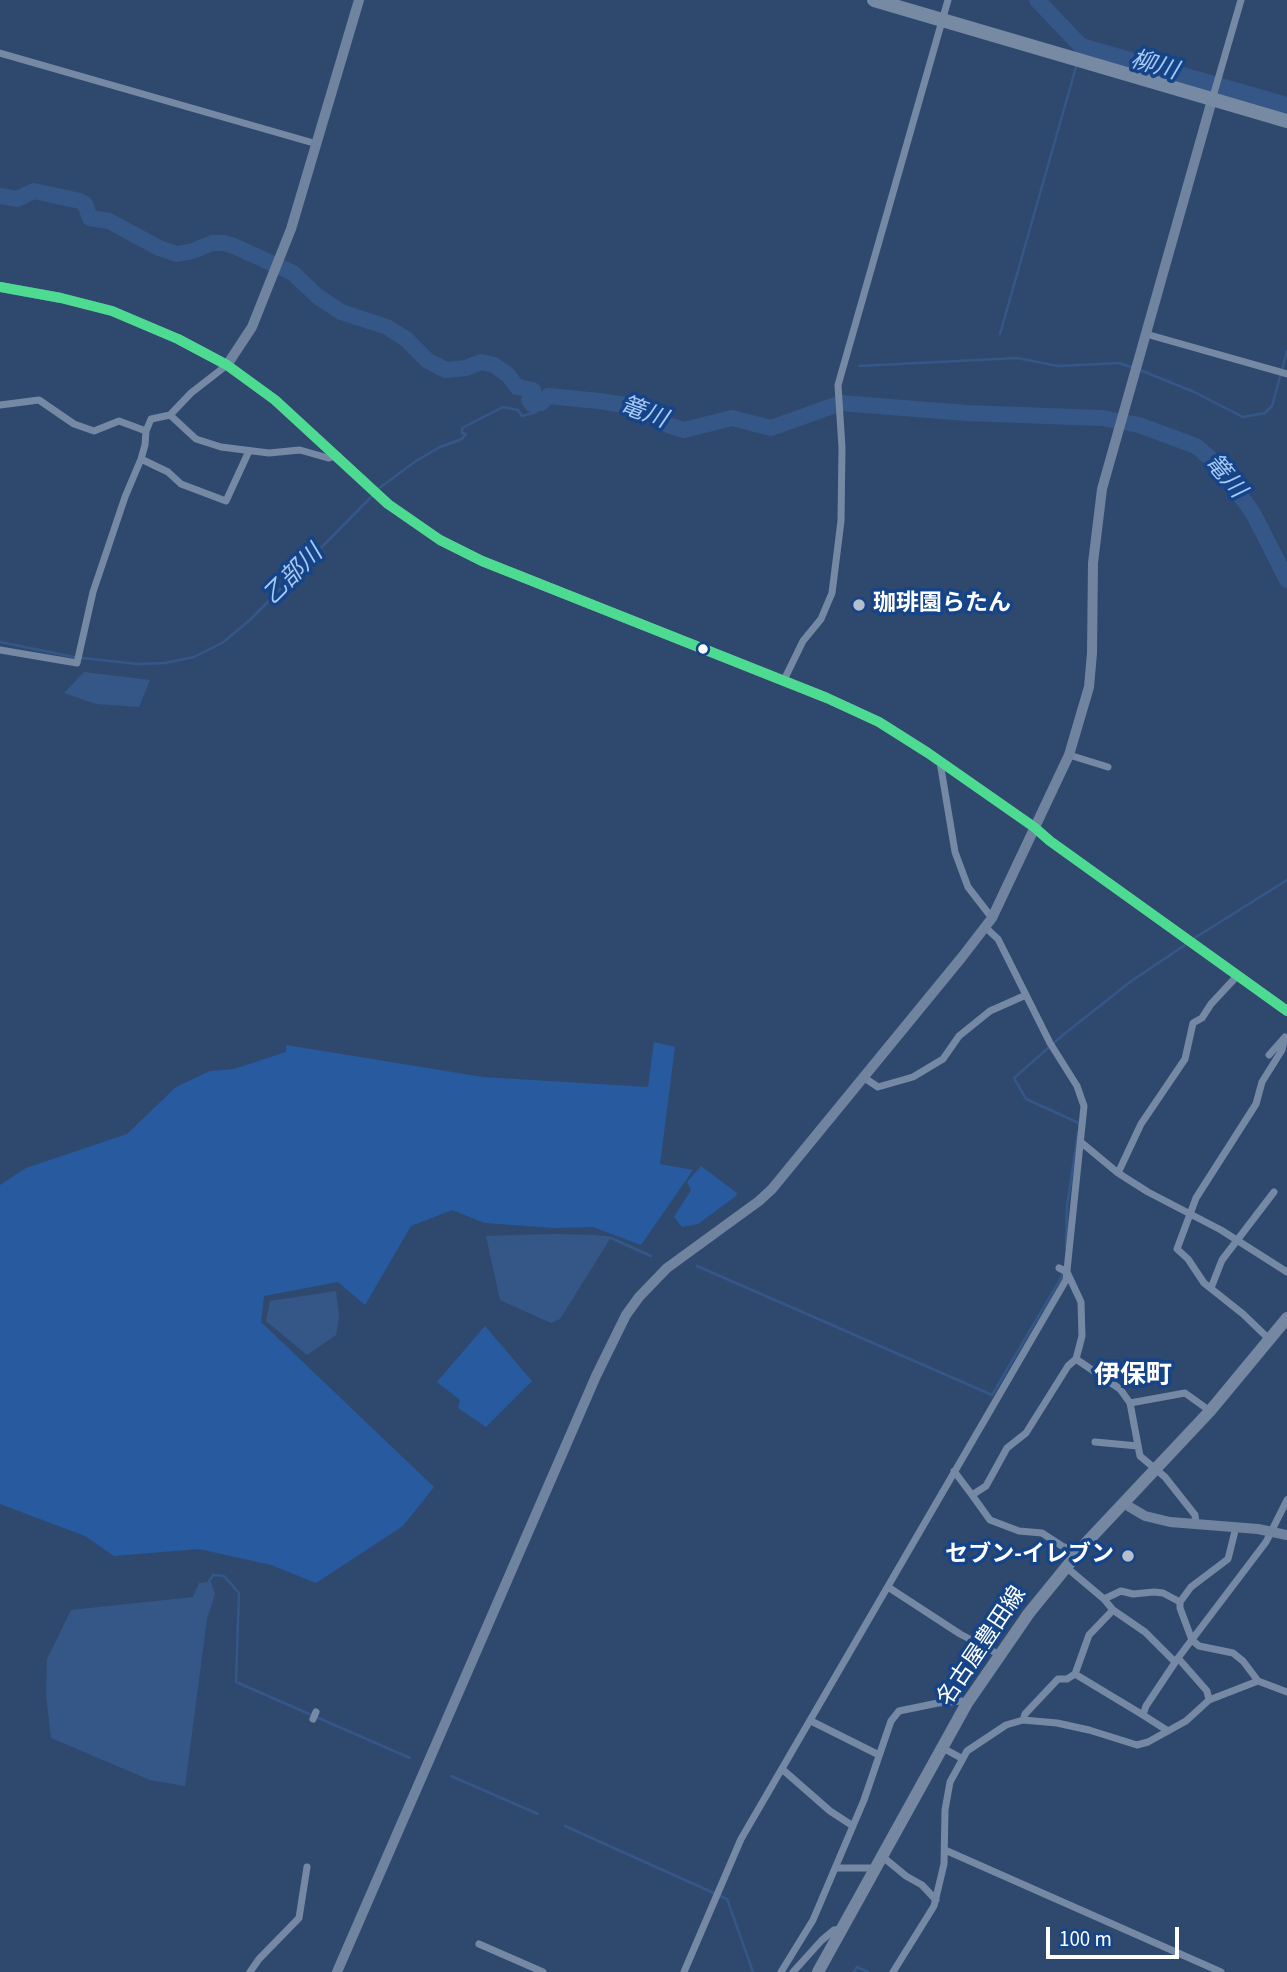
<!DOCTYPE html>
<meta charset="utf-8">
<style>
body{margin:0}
#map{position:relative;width:1287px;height:1972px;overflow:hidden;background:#2f496e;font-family:"Source Sans 3",sans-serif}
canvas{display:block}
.scale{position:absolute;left:1046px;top:1927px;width:133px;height:32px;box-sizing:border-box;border:4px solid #fff;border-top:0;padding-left:9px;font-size:21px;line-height:24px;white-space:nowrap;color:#fff;-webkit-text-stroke:5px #154488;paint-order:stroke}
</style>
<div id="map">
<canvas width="1287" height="1972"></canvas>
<div class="scale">100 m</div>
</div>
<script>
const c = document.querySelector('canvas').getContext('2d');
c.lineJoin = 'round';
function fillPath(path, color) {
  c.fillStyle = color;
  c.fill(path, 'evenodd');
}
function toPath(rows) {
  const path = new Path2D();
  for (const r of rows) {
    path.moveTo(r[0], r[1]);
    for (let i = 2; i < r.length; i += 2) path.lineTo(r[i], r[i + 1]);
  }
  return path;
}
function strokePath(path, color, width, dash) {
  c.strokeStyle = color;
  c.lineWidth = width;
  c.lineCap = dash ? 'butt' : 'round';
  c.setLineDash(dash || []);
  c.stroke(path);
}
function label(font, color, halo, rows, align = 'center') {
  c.font = font + ' "Source Sans 3","Noto Sans JP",sans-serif';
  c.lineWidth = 7;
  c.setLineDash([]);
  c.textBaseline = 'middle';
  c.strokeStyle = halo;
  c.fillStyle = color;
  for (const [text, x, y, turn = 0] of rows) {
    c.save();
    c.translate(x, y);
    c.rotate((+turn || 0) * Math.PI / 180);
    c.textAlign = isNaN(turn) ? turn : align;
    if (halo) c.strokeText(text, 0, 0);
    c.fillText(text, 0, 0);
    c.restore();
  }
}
fillPath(toPath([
 [654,1042,675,1047,660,1164,693,1170,641,1245,593,1227,554,1228,485,1223,452,1210,411,1226,365,1305,338,1282,264,1296,261,1322,434,1487,403,1526,316,1583,271,1565,199,1549,114,1556,85,1536,0,1504,0,1185,26,1168,127,1134,176,1087,210,1071,234,1069,286,1052,286,1045,483,1077,648,1087],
 [701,1166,737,1193,736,1196,698,1224,682,1227,674,1217,691,1190,687,1182],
 [485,1326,532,1381,486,1427,458,1408,460,1400,437,1382]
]), '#285a9f');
fillPath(toPath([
 [84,672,150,680,139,707,96,704,64,693],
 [552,1234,597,1235,610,1239,560,1319,551,1323,500,1300,486,1236],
 [336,1291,339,1316,336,1335,307,1355,266,1321,270,1301],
 [211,1582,215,1594,207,1619,185,1786,150,1780,51,1738,46,1695,47,1659,71,1610,193,1597,199,1583]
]), '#345788');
strokePath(toPath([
 [1000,334,1076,67],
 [859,366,1017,358,1058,366,1119,363,1134,368],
 [1140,370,1194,392,1243,417,1265,413,1272,406,1287,351],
 [378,489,416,461,440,447,462,439,466,434,462,433,462,428,468,425,503,407,518,410,522,416,536,412,541,403],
 [0,642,74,657,137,664,165,663,194,657,222,643,250,620,374,494],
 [1193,939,1287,880],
 [1079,1126,1079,1123,1026,1099,1014,1078,1063,1035,1130,982,1188,943],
 [602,1237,611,1238,651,1256],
 [1066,1247,1067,1207,1078,1132],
 [697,1266,992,1395,1061,1278,1063,1271],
 [208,1583,213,1575,224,1576,239,1593,236,1682,410,1758],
 [451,1776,538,1814],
 [565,1826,727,1899,753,1972],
 [854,1972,857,1967,868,1972]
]), '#345788', 2.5);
strokePath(toPath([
 [1037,0,1081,46,1287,105],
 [0,196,17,199,34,191,80,201,85,204,90,218,109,221,159,248,177,254,193,251,212,243,224,243,234,246,293,273,317,296,341,312,387,327,406,339,428,361,446,370,466,368,481,362,494,365,508,375,517,387,533,390,529,400,532,404,541,403,548,396,599,401,631,406,668,425,684,430,732,418,771,428,841,403,966,413,1102,418,1139,425,1196,446,1218,465,1253,513,1287,580]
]), '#345788', 16);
strokePath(toPath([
 [0,53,317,144],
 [1212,100,1241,0],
 [1146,334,1287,374],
 [0,405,39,400,74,424,94,431,119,421,146,431],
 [170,415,196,439,221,447,269,453,300,450,328,458,336,456],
 [141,459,168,472,181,484,226,501,249,451],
 [0,650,77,663,93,592,125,497,141,459,145,445,146,431,151,419,170,415,191,393,227,365],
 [784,680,803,641,821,619,832,593,841,521,842,448,838,385,948,0],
 [1069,755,1108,767],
 [940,762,955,852,968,887,992,918],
 [1269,1055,1285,1037],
 [863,1077,878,1087,913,1077,943,1059,959,1036,990,1011,1026,995],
 [1082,1143,1118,1173,1148,1192,1221,1230,1287,1272],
 [1118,1173,1141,1124,1185,1059,1193,1023,1202,1018,1211,1004,1238,975],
 [1211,1288,1222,1260,1274,1192],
 [1269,1339,1243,1314,1204,1283,1188,1259,1177,1249,1196,1198,1256,1104,1262,1082,1282,1050,1285,1037],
 [1076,1359,1120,1389,1130,1403],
 [1095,1442,1138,1446],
 [954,1471,972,1495,986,1486,1007,1448,1026,1433,1068,1366,1076,1359,1082,1336,1081,1302,1067,1272,1059,1268],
 [972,1495,990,1520,1019,1531,1042,1533,1062,1546,1078,1552],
 [1196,1524,1195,1515,1165,1477,1140,1456,1130,1403,1185,1393,1210,1411],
 [1236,1527,1228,1559,1191,1587,1180,1602,1180,1608,1192,1640,1199,1646,1233,1653,1243,1661,1258,1681],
 [1066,1567,1104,1599,1113,1610,1145,1632,1175,1662],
 [888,1587,960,1634,1000,1655],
 [1104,1599,1121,1591,1133,1594,1154,1592,1163,1593,1180,1602],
 [1178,1658,1207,1691,1209,1700],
 [1075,1674,1089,1635,1113,1610],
 [313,1719,316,1712],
 [1023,1720,1025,1714,1058,1679,1067,1679,1075,1674,1143,1715],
 [811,1721,879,1755],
 [1168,1731,1143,1715,1146,1706,1178,1658,1266,1542,1287,1500],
 [943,1748,961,1758],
 [782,1769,830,1811,853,1826],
 [945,1850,1221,1972],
 [883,1857,906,1876,922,1885,936,1900],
 [836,1868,877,1868],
 [479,1944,543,1972],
 [250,1972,259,1959,299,1918,307,1867],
 [684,1972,741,1839,1066,1280,1084,1106,1077,1086,1050,1043,998,939,985,927],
 [781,1972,813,1920,864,1800,891,1721,899,1711,938,1703,962,1701,967,1703],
 [793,1972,822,1940,834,1930,842,1929],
 [893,1972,934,1906,944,1864,945,1810,950,1782,967,1751,1006,1725,1023,1720,1057,1723,1089,1730,1137,1745,1148,1742,1186,1721,1209,1700,1258,1681,1287,1692]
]), '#7689a4', 7);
strokePath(toPath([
 [0,287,61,298,112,311,178,339,227,365,275,400,388,504,440,540,482,561,827,698,879,722,928,753,1034,827,1050,841,1287,1011],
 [227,365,252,327,291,229,359,0],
 [1123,1503,1145,1516,1170,1522,1258,1529,1287,1535],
 [337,1972,596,1376,626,1315,639,1297,667,1268,759,1201,772,1189,962,957,992,918,1069,755,1089,687,1092,653,1093,563,1102,489,1212,100]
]), '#71849f', 10);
strokePath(toPath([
 [818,1972,967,1703,1029,1613,1086,1543,1210,1411,1287,1318]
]), '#7587a1', 12);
strokePath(toPath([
 [874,0,1287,121]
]), '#778aa3', 14);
strokePath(toPath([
 [0,287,61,298,112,311,178,339,227,365,275,400,388,504,440,540,482,561,827,698,879,722,928,753,1034,827,1050,841,1287,1011]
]), '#4ddb92', 10);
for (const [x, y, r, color] of [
 [859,605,7,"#b6bfcc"],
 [703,649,6,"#fff"],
 [1128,1556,7,"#b6bfcc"]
]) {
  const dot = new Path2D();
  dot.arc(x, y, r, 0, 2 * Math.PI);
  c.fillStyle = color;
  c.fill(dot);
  strokePath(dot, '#154488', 2.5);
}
label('bold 23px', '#fff', '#154488', [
 ["珈琲園らたん",873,605],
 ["セブン-イレブン",1114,1556,"right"]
], 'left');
label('23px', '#fff', '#154488', [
 ["名古屋豊田線",983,1647,-56]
]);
label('italic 24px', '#a7c9f6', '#154488', [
 ["柳川",1154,67,16],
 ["篭川",643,414,20],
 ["篭川",1224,477,50],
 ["乙部川",294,576,-45]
]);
label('bold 26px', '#fff', '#154488', [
 ["伊保町",1133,1377]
]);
</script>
